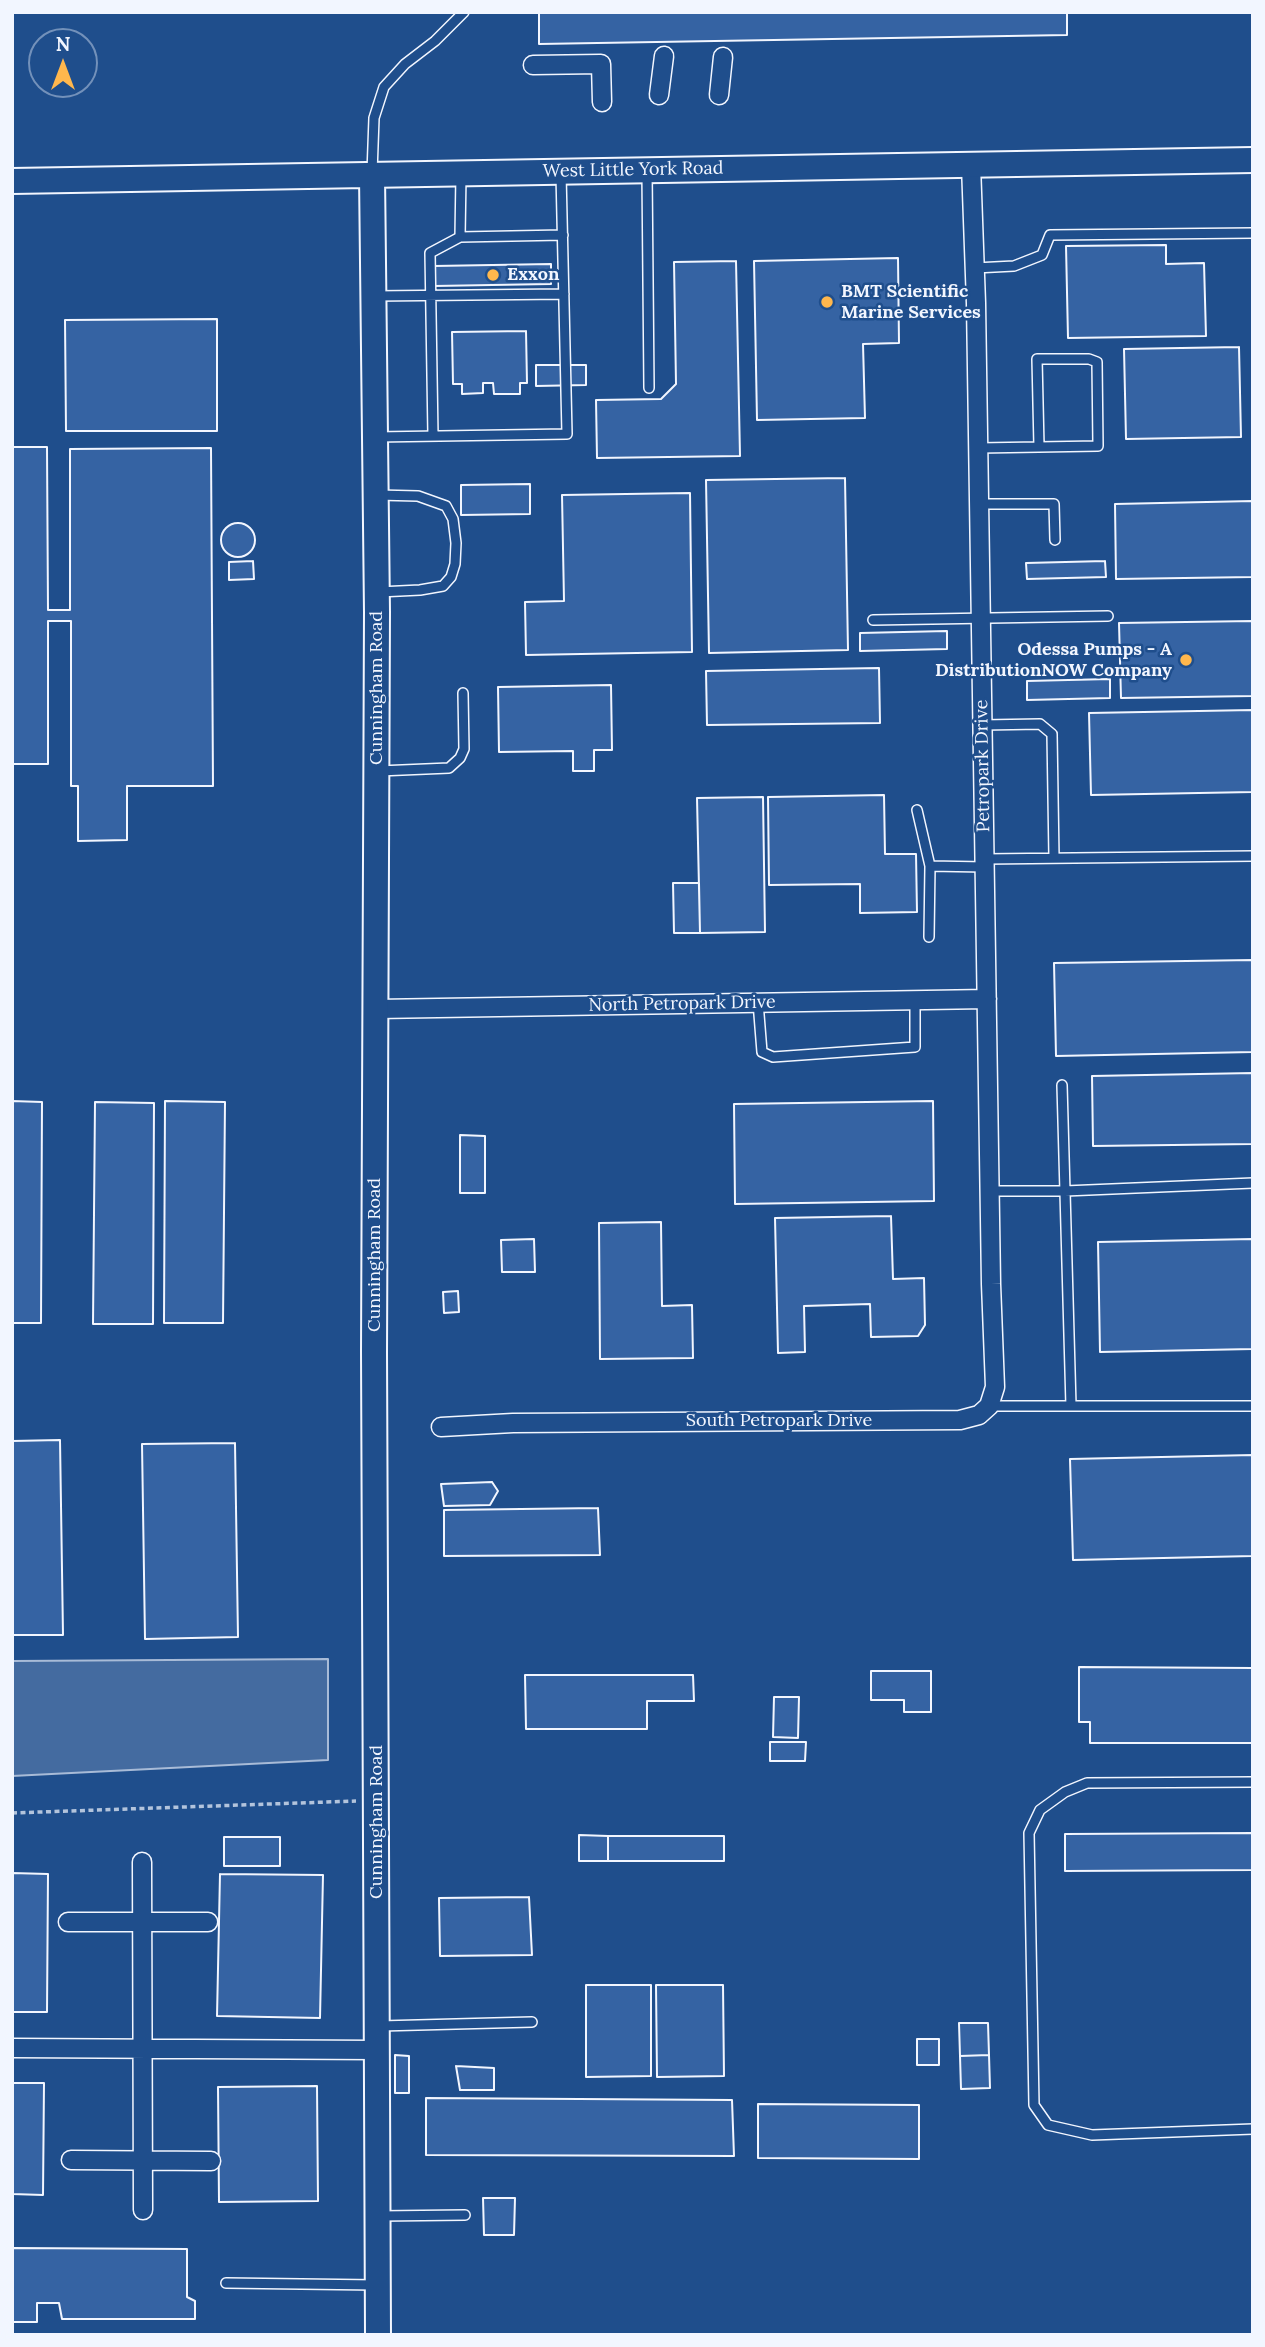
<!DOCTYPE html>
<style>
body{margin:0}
#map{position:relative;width:1265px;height:2347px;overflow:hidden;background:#1f4e8c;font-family:Lora,serif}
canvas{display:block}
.frame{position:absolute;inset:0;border:14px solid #f2f6ff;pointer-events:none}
.north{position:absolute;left:28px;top:28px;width:70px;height:70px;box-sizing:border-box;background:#1f4e8c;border:2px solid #7391ba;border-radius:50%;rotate:0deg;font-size:19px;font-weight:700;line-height:28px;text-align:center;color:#f2f6ff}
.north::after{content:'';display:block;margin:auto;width:24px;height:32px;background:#ffb74d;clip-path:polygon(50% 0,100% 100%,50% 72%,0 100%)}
</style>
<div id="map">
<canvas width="1265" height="2347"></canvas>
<div class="frame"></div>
<div class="north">N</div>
</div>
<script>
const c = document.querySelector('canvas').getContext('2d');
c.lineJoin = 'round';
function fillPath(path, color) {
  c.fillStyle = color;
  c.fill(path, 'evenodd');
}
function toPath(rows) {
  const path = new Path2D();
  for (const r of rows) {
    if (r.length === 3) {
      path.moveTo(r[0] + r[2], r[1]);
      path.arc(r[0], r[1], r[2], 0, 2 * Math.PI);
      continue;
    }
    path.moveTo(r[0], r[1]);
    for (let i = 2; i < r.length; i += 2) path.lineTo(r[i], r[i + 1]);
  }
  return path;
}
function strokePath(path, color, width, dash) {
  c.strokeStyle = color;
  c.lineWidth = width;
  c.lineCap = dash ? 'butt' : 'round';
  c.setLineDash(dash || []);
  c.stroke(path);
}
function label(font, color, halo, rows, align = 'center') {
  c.font = font + ' Lora,serif';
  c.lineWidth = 5;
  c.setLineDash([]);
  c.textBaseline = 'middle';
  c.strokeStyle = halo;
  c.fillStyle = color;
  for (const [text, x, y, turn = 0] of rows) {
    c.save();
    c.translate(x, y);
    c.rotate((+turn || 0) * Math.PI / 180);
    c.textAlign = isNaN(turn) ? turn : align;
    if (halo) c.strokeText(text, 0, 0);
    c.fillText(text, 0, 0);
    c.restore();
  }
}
const water = toPath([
 [328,1659,328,1760,12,1776,12,1661,328,1659]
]);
fillPath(water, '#446ba0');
strokePath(water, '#a8bbd7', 2);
const building = toPath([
 [539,12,1067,12,1067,35,539,44,539,12],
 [1166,245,1166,264,1204,263,1206,336,1068,338,1066,246,1166,245],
 [898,258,899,343,863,344,865,418,757,420,754,261,898,258],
 [736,261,740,456,597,458,596,400,661,399,676,384,674,262,736,261],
 [551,264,551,284,434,286,434,266,551,264],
 [217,319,217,431,66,431,65,320,217,319],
 [526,331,527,383,520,383,520,394,494,394,493,383,483,383,483,393,462,394,462,384,453,384,452,332,526,331],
 [1239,347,1241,437,1126,439,1124,349,1239,347],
 [536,365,586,365,586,385,536,386,536,365],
 [12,447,47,447,48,610,70,610,70,449,211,448,213,786,127,786,127,840,78,841,78,786,71,786,71,621,48,621,48,764,12,764,12,447],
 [845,478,848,650,709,653,706,480,845,478],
 [530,484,530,514,461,515,461,485,530,484],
 [690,493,692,652,526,655,525,602,564,601,562,495,690,493],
 [1253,501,1253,577,1116,579,1115,504,1253,501],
 [238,540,17],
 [253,561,254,579,229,580,229,562,253,561],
 [1105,561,1106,577,1027,579,1026,563,1105,561],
 [1253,621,1253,696,1121,698,1119,623,1253,621],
 [947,631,947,649,860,651,860,633,947,631],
 [879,668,880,723,707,725,706,671,879,668],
 [1110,679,1110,698,1027,700,1027,681,1110,679],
 [611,685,612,750,594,750,594,771,573,771,573,751,499,752,498,687,611,685],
 [1253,710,1253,792,1091,795,1089,713,1253,710],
 [884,795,885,854,916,854,917,912,860,913,860,884,769,885,768,797,884,795],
 [763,797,765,932,700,933,697,798,763,797],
 [673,883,699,883,700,933,674,933,673,883],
 [1253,960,1253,1052,1056,1056,1054,963,1253,960],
 [1253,1073,1253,1144,1093,1146,1092,1076,1253,1073],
 [12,1101,42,1102,41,1323,12,1323,12,1101],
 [165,1101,225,1102,223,1323,164,1323,165,1101],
 [933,1101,934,1201,735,1204,734,1104,933,1101],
 [95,1102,154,1103,153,1324,93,1324,95,1102],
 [460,1135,485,1136,485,1193,460,1193,460,1135],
 [891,1216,893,1279,924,1278,925,1325,918,1336,871,1337,870,1304,804,1306,805,1352,778,1353,775,1218,891,1216],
 [661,1222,662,1306,692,1305,693,1358,600,1359,599,1223,661,1222],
 [534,1239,535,1272,502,1272,501,1240,534,1239],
 [1253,1239,1253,1349,1100,1352,1098,1242,1253,1239],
 [458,1291,459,1312,444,1313,443,1292,458,1291],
 [60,1440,63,1635,12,1635,12,1441,60,1440],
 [235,1443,238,1637,145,1639,142,1444,235,1443],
 [1253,1455,1253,1556,1073,1560,1070,1459,1253,1455],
 [492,1482,498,1491,490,1505,444,1506,441,1484,492,1482],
 [598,1508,600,1555,444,1556,444,1510,598,1508],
 [1079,1667,1253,1668,1253,1743,1090,1743,1090,1722,1079,1722,1079,1667],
 [871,1671,931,1671,931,1712,904,1712,904,1700,871,1700,871,1671],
 [525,1675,693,1675,694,1701,647,1701,647,1729,526,1729,525,1675],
 [774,1697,799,1697,798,1738,773,1737,774,1697],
 [770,1742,806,1742,805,1761,770,1761,770,1742],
 [1253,1833,1253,1870,1065,1871,1065,1834,1253,1833],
 [579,1835,608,1836,608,1861,579,1861,579,1835],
 [608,1836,724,1836,724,1861,608,1861,608,1836],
 [224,1837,280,1837,280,1866,224,1866,224,1837],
 [12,1873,48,1874,47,2012,12,2012,12,1873],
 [220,1874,323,1875,320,2018,217,2016,220,1874],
 [529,1897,532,1955,440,1956,439,1898,529,1897],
 [586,1985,651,1985,651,2076,586,2077,586,1985],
 [656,1985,723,1985,724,2076,657,2077,656,1985],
 [959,2023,988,2023,989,2055,960,2056,959,2023],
 [917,2039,939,2039,939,2065,917,2065,917,2039],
 [395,2055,409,2056,409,2093,395,2093,395,2055],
 [989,2055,990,2088,961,2089,960,2056,989,2055],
 [456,2066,494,2068,494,2090,460,2090,456,2066],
 [12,2083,44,2083,43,2195,12,2194,12,2083],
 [317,2086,318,2201,219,2202,218,2087,317,2086],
 [426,2098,732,2100,734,2156,426,2155,426,2098],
 [758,2104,919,2105,919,2159,758,2158,758,2104],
 [483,2198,515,2198,514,2235,484,2235,483,2198],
 [12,2248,187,2249,187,2297,195,2301,195,2319,62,2319,59,2303,37,2303,37,2322,12,2322,12,2248]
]);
fillPath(building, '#3563a3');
strokePath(building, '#f2f6ff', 2);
const lane = toPath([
 [647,172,649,388],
 [372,173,374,118,384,87,405,64,435,41,464,12],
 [460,237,563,235],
 [975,268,1014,266,1042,255,1050,235,1253,233],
 [375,296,564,294],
 [433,436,430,253,460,237,461,175],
 [376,437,567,434,561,174],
 [979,448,1039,447,1098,446,1097,362,1089,359,1037,359,1039,447],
 [377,495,418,496,446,506,453,519,456,543,455,564,451,577,443,586,420,590,379,592],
 [979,504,1054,504,1055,540],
 [873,620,1108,616],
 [983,725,1040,724,1052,734,1054,858],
 [379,771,449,768,460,758,464,749,463,693],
 [917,810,930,866],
 [985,859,1253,856],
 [929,937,930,866,985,867],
 [758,1002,762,1052,773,1057,915,1047,915,1000],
 [1062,1085,1071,1406],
 [990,1191,1065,1191,1253,1183],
 [989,1406,1253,1406],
 [1253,1782,1087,1783,1065,1792,1040,1810,1029,1833,1034,2105,1048,2125,1092,2135,1253,2129],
 [380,2026,532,2022],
 [380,2216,465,2215],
 [226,2283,376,2285]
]);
const street = toPath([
 [533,65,601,64,602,102],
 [659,95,664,56],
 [719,95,723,57],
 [377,1009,987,999],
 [441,1427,513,1423,960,1420,979,1415,989,1406,995,1387,991,1284,976,303,971,165],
 [142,1862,143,2210],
 [68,1922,208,1922],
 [12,2048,378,2050],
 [71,2160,211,2161]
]);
const secondary = toPath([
 [372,175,377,612,374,1351,378,2335],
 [12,181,1253,160]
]);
strokePath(lane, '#f2f6ff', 12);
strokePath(street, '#f2f6ff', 21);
strokePath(secondary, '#f2f6ff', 28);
strokePath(toPath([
 [12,1813,356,1801]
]), '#b3c4dc', 3.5, [5, 3.5]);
strokePath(lane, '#1f4e8c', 9);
strokePath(street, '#1f4e8c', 18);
strokePath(secondary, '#1f4e8c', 24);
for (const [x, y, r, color] of [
 [493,275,7,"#ffb74d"],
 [827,302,7,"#ffb74d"],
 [1186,660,7,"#ffb74d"]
]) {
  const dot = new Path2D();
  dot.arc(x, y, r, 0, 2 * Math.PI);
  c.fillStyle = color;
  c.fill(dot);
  strokePath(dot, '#1f4e8c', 2.5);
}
label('18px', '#f2f6ff', '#1f4e8c', [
 ["West Little York Road",633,170,-1],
 ["Cunningham Road",377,688,-90],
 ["Petropark Drive",983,766,-91],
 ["North Petropark Drive",682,1004,-1],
 ["Cunningham Road",375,1255,-90],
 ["South Petropark Drive",779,1421],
 ["Cunningham Road",377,1822,-90]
]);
label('bold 18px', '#f2f6ff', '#1f4e8c', [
 ["Exxon",507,275],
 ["BMT Scientific",841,292],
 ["Marine Services",841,313],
 ["Odessa Pumps - A",1172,650,"right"],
 ["DistributionNOW Company",1172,671,"right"]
], 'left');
</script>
